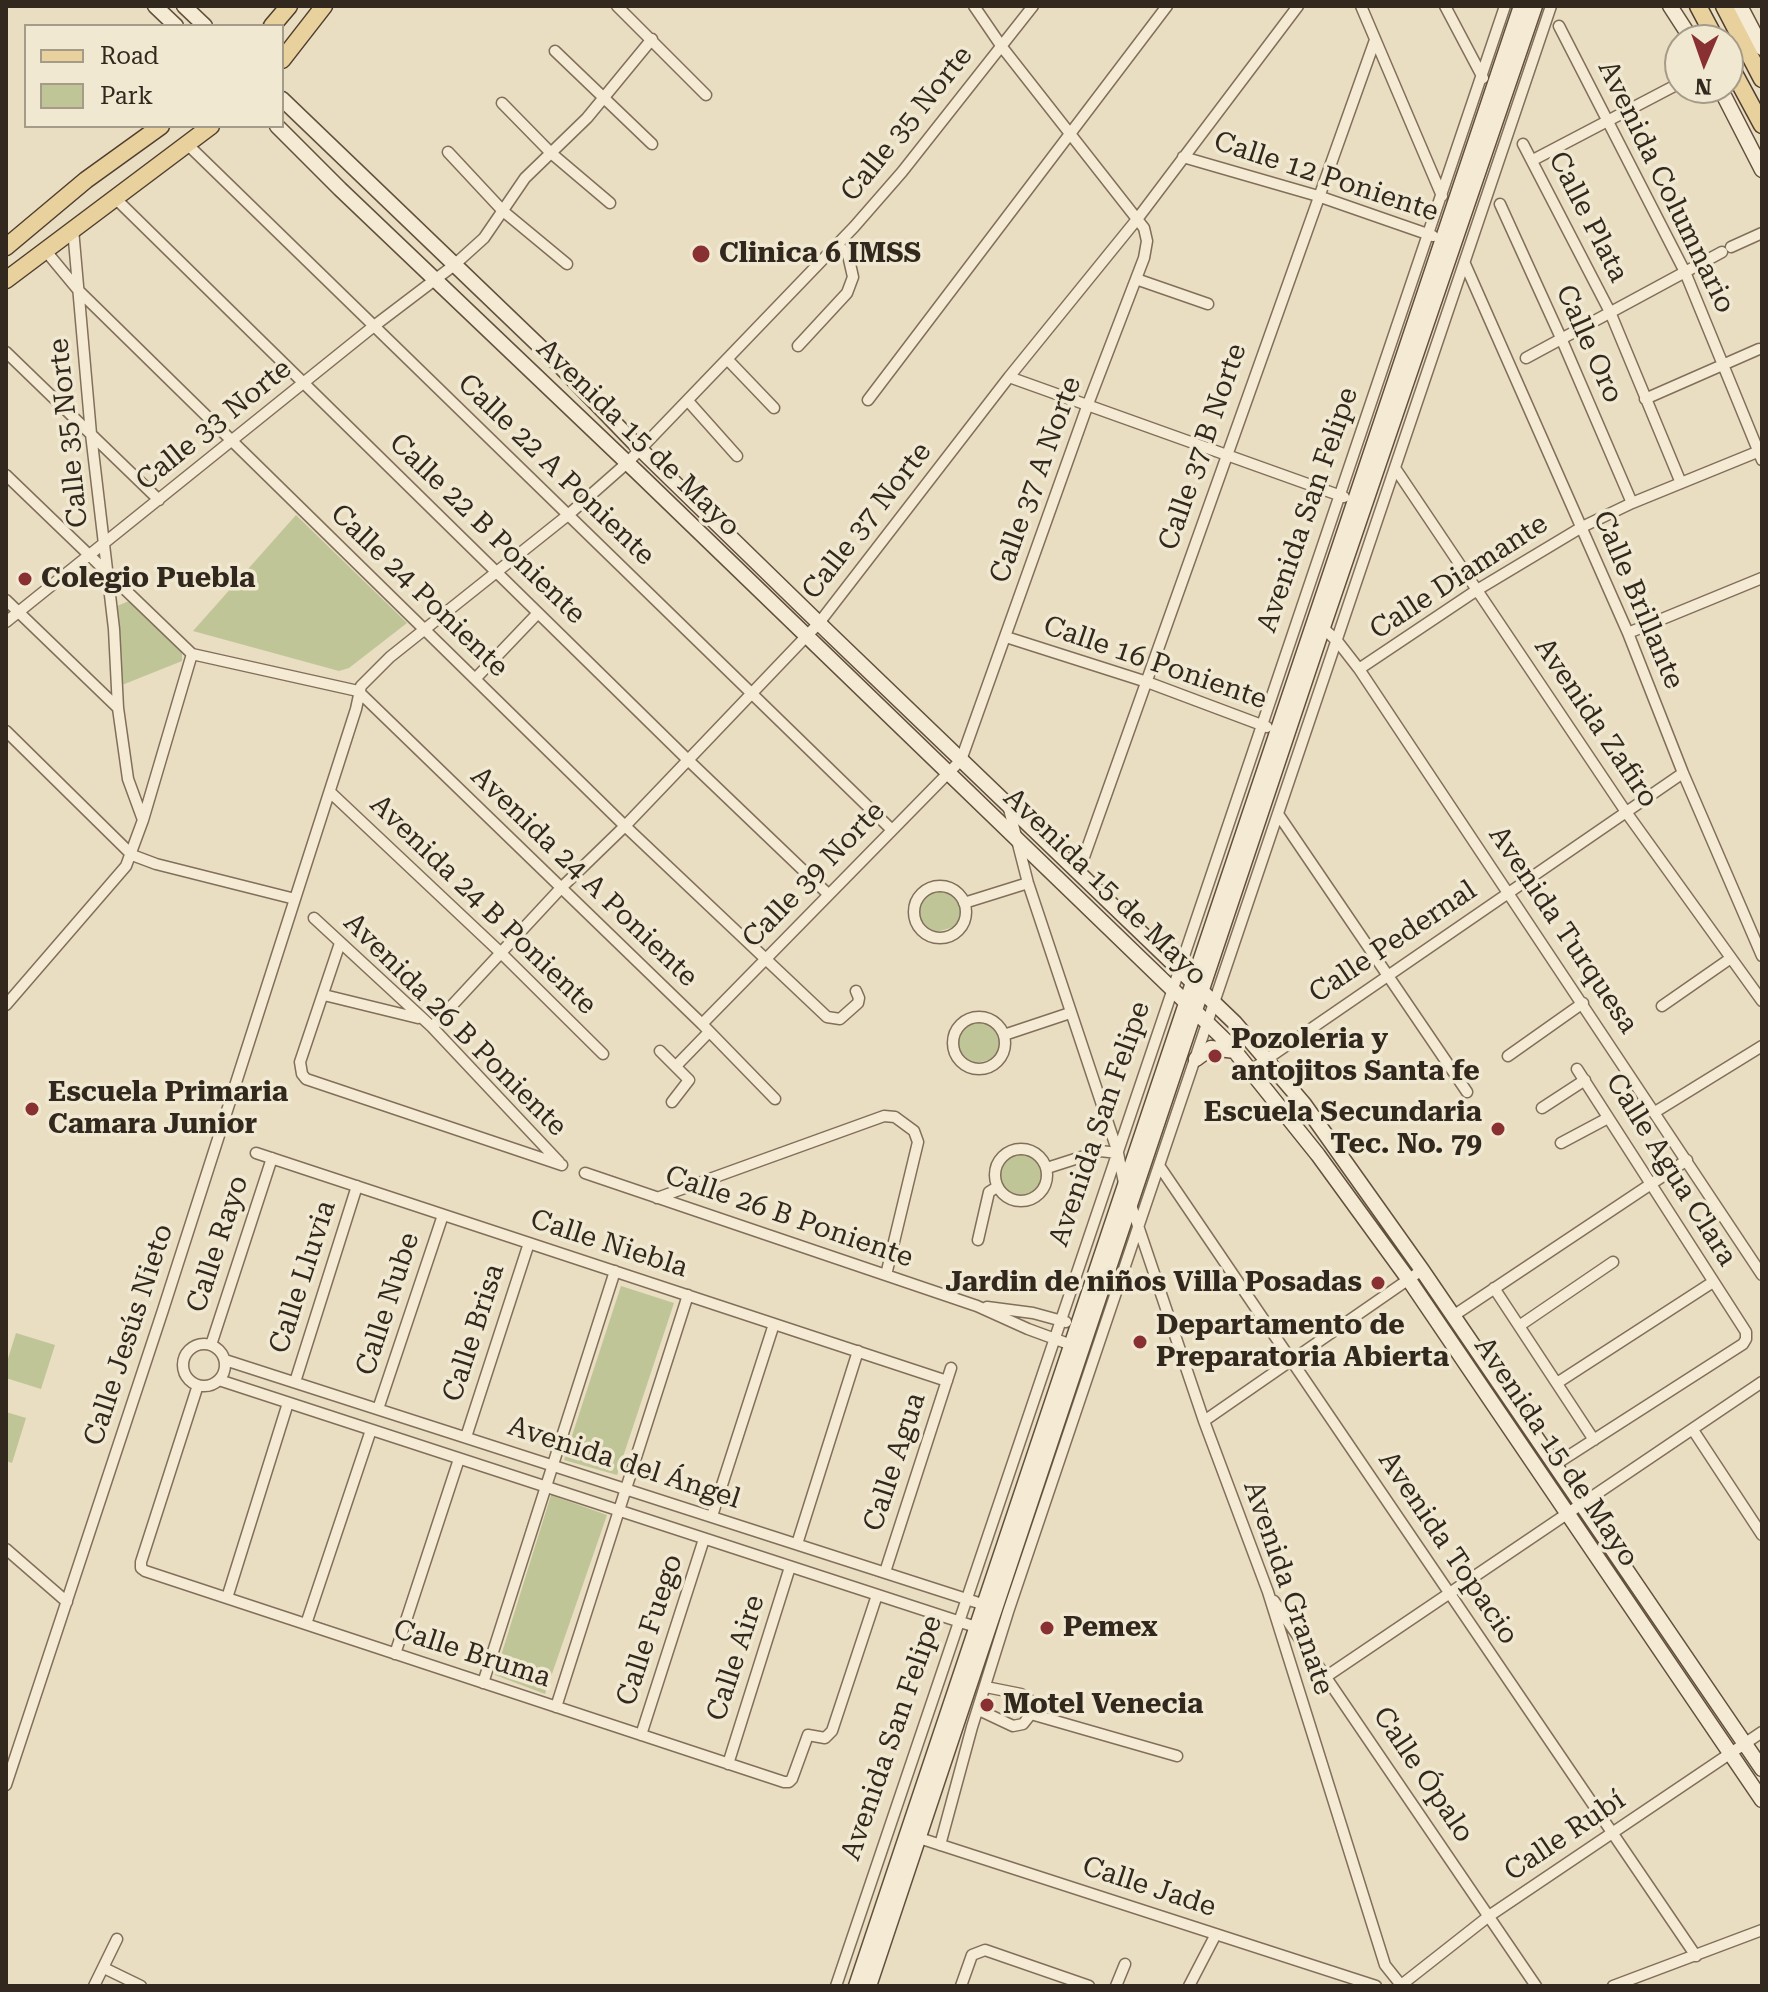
<!DOCTYPE html>
<meta charset="utf-8">
<style>
body{margin:0}
#map{position:relative;width:1768px;height:1992px;overflow:hidden;background:#e9ddc2;font-family:"Roboto Serif",serif}
canvas{display:block}
.frame{position:absolute;inset:0;border:8px solid #32281e;pointer-events:none}
.legend{position:absolute;left:24px;top:24px;width:260px;height:104px;box-sizing:border-box;background:#f1e8d1;border:2px solid #a59b89;margin:0;padding:10px 14px;list-style:none;font-size:24px;color:#32281e}
.legend li{display:flex;align-items:center;gap:16px;height:40px}
.legend b{width:40px;border:2px solid #a59b89}
.north{position:absolute;left:1664px;top:24px;width:80px;height:80px;box-sizing:border-box;background:#f1e8d1;border:2px solid #a59b89;border-radius:50%;rotate:182deg;font-size:22px;font-weight:700;line-height:32px;text-align:center;color:#32281e}
.north::after{content:'';display:block;margin:auto;width:28px;height:36px;background:#893132;clip-path:polygon(50% 0,100% 100%,50% 72%,0 100%)}
</style>
<div id="map">
<canvas width="1768" height="1992"></canvas>
<div class="frame"></div>
<ul class="legend">
<li><b style="height:10px;background:#e9d19d"></b>Road</li>
<li><b style="height:22px;background:#c0c597"></b>Park</li>
</ul>
<div class="north">N</div>
</div>
<script>
const c = document.querySelector('canvas').getContext('2d');
c.lineJoin = 'round';
function fillPath(path, color) {
  c.fillStyle = color;
  c.fill(path, 'evenodd');
}
function toPath(rows) {
  const path = new Path2D();
  for (const r of rows) {
    if (r.length === 3) {
      path.moveTo(r[0] + r[2], r[1]);
      path.arc(r[0], r[1], r[2], 0, 2 * Math.PI);
      continue;
    }
    path.moveTo(r[0], r[1]);
    for (let i = 2; i < r.length; i += 2) path.lineTo(r[i], r[i + 1]);
  }
  return path;
}
function strokePath(path, color, width, dash) {
  c.strokeStyle = color;
  c.lineWidth = width;
  c.lineCap = dash ? 'butt' : 'round';
  c.setLineDash(dash || []);
  c.stroke(path);
}
function label(font, color, halo, rows, align = 'center') {
  c.font = font + ' "Roboto Serif",serif';
  c.lineWidth = 7;
  c.setLineDash([]);
  c.textBaseline = 'middle';
  c.strokeStyle = halo;
  c.fillStyle = color;
  for (const [text, x, y, turn = 0] of rows) {
    c.save();
    c.translate(x, y);
    c.rotate((+turn || 0) * Math.PI / 180);
    c.textAlign = isNaN(turn) ? turn : align;
    if (halo) c.strokeText(text, 0, 0);
    c.fillText(text, 0, 0);
    c.restore();
  }
}
fillPath(toPath([
 [296,515,407,623,349,668,339,671,193,631],
 [129,601,182,651,182,661,122,685,117,606],
 [946,888,962,904,957,926,933,933,917,916,922,894],
 [986,1019,1002,1035,996,1058,973,1064,956,1048,962,1026],
 [1027,1151,1043,1168,1038,1190,1014,1197,998,1180,1003,1158],
 [621,1286,674,1303,617,1475,564,1460],
 [16,1333,55,1345,41,1389,6,1378,6,1365],
 [6,1412,26,1418,12,1463,6,1461],
 [551,1495,607,1515,545,1694,495,1675]
]), '#c0c597');
const street = toPath([
 [617,6,706,95],
 [1361,6,1442,196],
 [1445,6,1483,78],
 [1559,26,1685,272,1762,460],
 [555,51,652,144],
 [502,103,551,153,610,203],
 [187,144,891,829],
 [1523,144,1610,312,1681,483],
 [448,152,503,211,567,264],
 [1183,157,1318,196,1433,236],
 [1533,160,1680,83],
 [114,197,688,760,828,894],
 [1500,204,1561,338,1632,503],
 [73,229,91,434,114,629,118,708,128,779,143,820],
 [1731,247,1762,233],
 [45,250,79,291,625,826,827,1017,840,1019,858,1003,859,998,856,991],
 [1465,264,1628,633,1683,773,1762,956],
 [1136,279,1208,304],
 [798,346,847,293,853,277,848,255,838,245],
 [6,352,159,500],
 [1526,358,1722,252],
 [728,360,774,408],
 [1009,377,1344,497],
 [1645,399,1759,349],
 [868,400,1167,6],
 [688,401,737,456],
 [1395,468,1626,812,1762,1001],
 [6,475,192,654],
 [6,600,118,708],
 [6,622,374,326,453,266,484,238,525,178,587,118,652,39],
 [1319,624,1338,642,1359,669,1762,1275],
 [1628,633,1762,578],
 [1006,637,1147,682,1267,727],
 [192,654,358,691,702,1024,775,1099],
 [1359,669,1477,590,1582,527,1632,503,1762,450],
 [475,679,538,613],
 [6,731,132,855,156,864,295,899],
 [330,792,501,953,603,1054],
 [1008,805,1028,883,1118,1153,1124,1183],
 [1278,814,1467,1092],
 [1079,871,1375,40],
 [940,912,26],
 [964,903,1028,883],
 [314,918,432,1027,559,1162],
 [340,943,300,1062,302,1074,306,1079,562,1165],
 [324,995,418,1018],
 [6,1005,126,866,143,820,192,654],
 [1662,1006,1731,958],
 [979,1043,26],
 [702,1024,961,760,1088,404,1144,258,1147,241,1144,228,1002,47,974,6],
 [432,1027,561,888,625,826,819,623,1009,377,1138,218,1298,6],
 [1004,1035,1070,1013],
 [660,1051,689,1080,672,1102],
 [1508,1056,1583,1003],
 [676,1066,709,1032],
 [1251,1070,1683,773],
 [1542,1108,1585,1080],
 [1655,1112,1762,1046],
 [1561,1143,1608,1118],
 [1021,1175,26],
 [256,1153,947,1381],
 [1160,1167,1696,1956],
 [1047,1168,1100,1151,1118,1153],
 [585,1173,977,1306,1028,1329,1077,1347],
 [657,1198,884,1116,895,1117,914,1131,918,1142,886,1275],
 [1130,1202,1204,1421,1268,1592,1385,1965,1401,1985],
 [978,1240,989,1192,997,1187],
 [1494,1288,1594,1440],
 [987,1307,1033,1313,1066,1322],
 [1453,1316,1687,1160],
 [1519,1326,1613,1262],
 [204,1365,21],
 [211,1345,272,1158],
 [225,1360,988,1606],
 [219,1380,982,1629],
 [295,1382,357,1186],
 [1557,1383,1713,1282],
 [198,1385,141,1562,141,1568,145,1571,784,1782,789,1782,792,1779,808,1735,825,1738,832,1731,877,1595],
 [378,1409,443,1215],
 [1204,1421,1422,1270],
 [1693,1430,1762,1535],
 [466,1437,529,1243],
 [1556,1464,1743,1344,1746,1339,1746,1332,1577,1069],
 [712,1516,774,1324],
 [797,1544,858,1351],
 [6,1549,67,1602],
 [885,1572,951,1368],
 [227,1598,288,1403],
 [1274,1601,1536,1986],
 [306,1624,371,1430],
 [395,1654,459,1459],
 [1327,1676,1762,1382],
 [483,1683,615,1271],
 [556,1707,688,1295],
 [979,1710,1013,1726,1023,1724,1031,1714,1031,1701,1021,1694,986,1687],
 [1031,1714,1177,1756],
 [641,1735,704,1539],
 [728,1764,790,1567],
 [6,1785,163,1310,356,709,361,686,390,657,568,515,627,463,854,227,902,172,1033,6],
 [913,1836,1376,1986],
 [940,1845,972,1727,1008,1612,1551,6],
 [104,1968,141,1986],
 [94,1986,117,1939],
 [836,1986,1505,6],
 [961,1986,972,1955,985,1950,1089,1986],
 [1116,1986,1125,1964],
 [1189,1986,1216,1934],
 [1400,1986,1489,1916,1762,1732],
 [1613,1986,1762,1930]
]);
const secondary = toPath([
 [155,6,176,26],
 [184,6,205,26],
 [1670,6,1692,40],
 [1740,6,1762,48],
 [1720,88,1762,170],
 [282,99,557,363,640,449,828,632,1235,1023,1304,1104,1422,1270,1762,1769],
 [277,126,340,189,638,473,1229,1044,1318,1155,1409,1280,1762,1800],
 [1196,1059,1211,1048,1235,1051],
 [856,1986,1521,6],
 [869,1986,1323,627,1535,6]
]);
const primary = toPath([
 [1698,6,1716,40],
 [1724,6,1762,79],
 [272,26,289,6],
 [282,60,324,6],
 [1728,62,1762,125],
 [6,247,86,180,161,126],
 [6,280,211,126]
]);
strokePath(street, '#816f5b', 13);
strokePath(secondary, '#62503e', 17);
strokePath(primary, '#4f3e2f', 19);
strokePath(street, '#f5ebd4', 10);
strokePath(secondary, '#f5ebd4', 14);
strokePath(primary, '#e9d19d', 16);
for (const [x, y, r, color] of [
 [701,254,10,"#893132"],
 [25,579,8,"#893132"],
 [1215,1056,8,"#893132"],
 [32,1109,8,"#893132"],
 [1498,1129,8,"#893132"],
 [1378,1283,8,"#893132"],
 [1140,1342,8,"#893132"],
 [1047,1628,8,"#893132"],
 [987,1705,8,"#893132"]
]) {
  const dot = new Path2D();
  dot.arc(x, y, r, 0, 2 * Math.PI);
  c.fillStyle = color;
  c.fill(dot);
  strokePath(dot, '#f1e8d1', 3);
}
label('28px', '#32281e', '#f1e8d1', [
 ["Calle 35 Norte",907,124,-51],
 ["Calle 12 Poniente",1326,177,18],
 ["Avenida Columnario",1666,187,64],
 ["Calle Plata",1588,217,63],
 ["Calle Oro",1589,344,66],
 ["Calle 33 Norte",214,425,-39],
 ["Calle 35 Norte",69,433,-96],
 ["Avenida 15 de Mayo",638,438,44],
 ["Calle 37 B Norte",1203,447,-71],
 ["Calle 22 A Poniente",556,470,44],
 ["Calle 37 A Norte",1036,480,-70],
 ["Avenida San Felipe",1308,510,-71],
 ["Calle 37 Norte",867,521,-52],
 ["Calle 22 B Poniente",487,529,44],
 ["Calle Diamante",1459,577,-33],
 ["Calle 24 Poniente",419,591,44],
 ["Calle Brillante",1638,600,67],
 ["Calle 16 Poniente",1155,663,19],
 ["Avenida Zafiro",1596,723,56],
 ["Calle 39 Norte",814,875,-46],
 ["Avenida 24 A Poniente",584,877,44],
 ["Avenida 15 de Mayo",1105,887,44],
 ["Avenida 24 B Poniente",483,905,44],
 ["Avenida Turquesa",1563,930,56],
 ["Calle Pedernal",1393,942,-34],
 ["Avenida 26 B Poniente",455,1025,45],
 ["Avenida San Felipe",1100,1124,-71],
 ["Calle Agua Clara",1671,1170,58],
 ["Calle 26 B Poniente",789,1217,19],
 ["Calle Rayo",218,1244,-72],
 ["Calle Niebla",609,1244,18],
 ["Calle Lluvia",303,1277,-72],
 ["Calle Nube",388,1304,-72],
 ["Calle Brisa",474,1333,-72],
 ["Calle Jesús Nieto",129,1335,-72],
 ["Avenida 15 de Mayo",1556,1452,56],
 ["Calle Agua",895,1462,-72],
 ["Avenida del Ángel",624,1463,18],
 ["Avenida Topacio",1448,1548,56],
 ["Avenida Granate",1288,1588,71],
 ["Calle Fuego",650,1630,-72],
 ["Calle Bruma",472,1654,18],
 ["Calle Aire",736,1658,-72],
 ["Avenida San Felipe",892,1738,-71],
 ["Calle Ópalo",1423,1775,56],
 ["Calle Rubí",1565,1836,-34],
 ["Calle Jade",1149,1887,18]
]);
label('bold 28px', '#32281e', '#f1e8d1', [
 ["Clinica 6 IMSS",719,254],
 ["Colegio Puebla",41,579],
 ["Pozoleria y",1231,1040],
 ["antojitos Santa fe",1231,1072],
 ["Escuela Primaria",48,1093],
 ["Camara Junior",48,1125],
 ["Escuela Secundaria",1482,1113,"right"],
 ["Tec. No. 79",1482,1145,"right"],
 ["Jardin de niños Villa Posadas",1362,1283,"right"],
 ["Departamento de",1156,1326],
 ["Preparatoria Abierta",1156,1358],
 ["Pemex",1063,1628],
 ["Motel Venecia",1003,1705]
], 'left');
</script>
